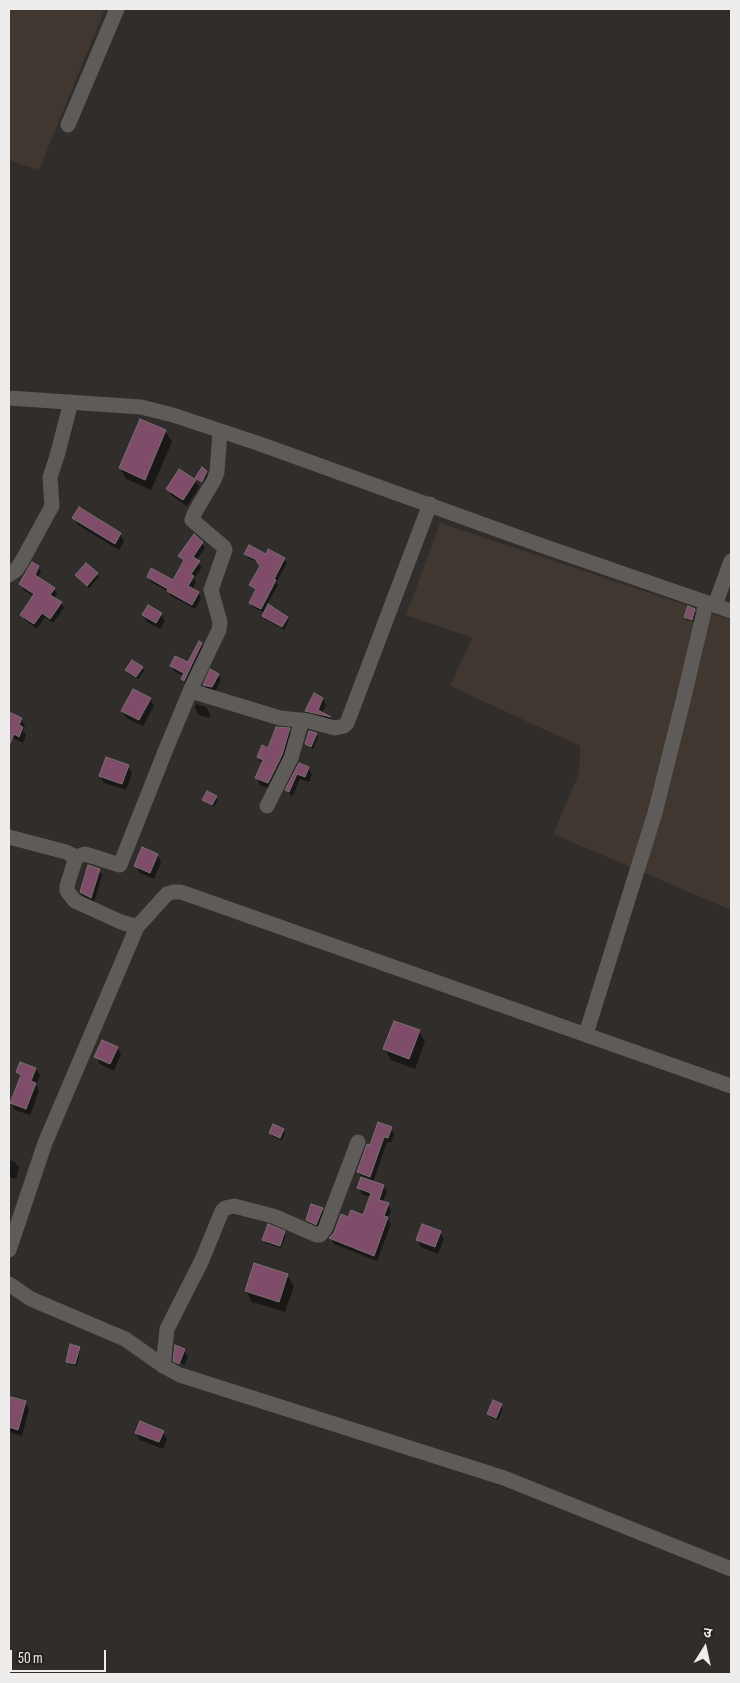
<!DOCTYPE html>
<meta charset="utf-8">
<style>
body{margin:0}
#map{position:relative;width:740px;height:1683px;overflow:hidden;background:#302d2a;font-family:"Sofia Sans Condensed","Noto Sans Devanagari",sans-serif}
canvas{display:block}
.frame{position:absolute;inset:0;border:10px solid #eeedeb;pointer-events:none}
.north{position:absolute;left:680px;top:1623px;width:50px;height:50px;-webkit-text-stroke:4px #262321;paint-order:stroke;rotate:10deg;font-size:14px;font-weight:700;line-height:20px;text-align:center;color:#eeedeb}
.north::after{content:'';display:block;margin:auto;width:18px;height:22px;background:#eeedeb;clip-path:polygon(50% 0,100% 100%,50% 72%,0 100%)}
.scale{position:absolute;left:10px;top:1650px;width:96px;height:22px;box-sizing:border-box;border:2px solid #eeedeb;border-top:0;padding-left:6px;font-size:15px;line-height:18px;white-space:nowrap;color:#eeedeb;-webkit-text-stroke:4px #262321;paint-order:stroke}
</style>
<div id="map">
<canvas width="740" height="1683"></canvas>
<div class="frame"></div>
<div class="north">उ</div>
<div class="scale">50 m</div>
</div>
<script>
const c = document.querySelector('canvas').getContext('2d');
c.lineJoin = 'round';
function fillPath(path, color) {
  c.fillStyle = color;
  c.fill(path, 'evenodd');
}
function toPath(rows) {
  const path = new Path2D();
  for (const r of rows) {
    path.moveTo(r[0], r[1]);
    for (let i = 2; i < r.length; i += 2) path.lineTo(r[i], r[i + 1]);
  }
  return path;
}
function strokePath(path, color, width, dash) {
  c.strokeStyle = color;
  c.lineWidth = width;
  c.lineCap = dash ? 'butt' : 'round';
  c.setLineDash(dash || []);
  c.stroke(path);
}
fillPath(toPath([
 [9,9,105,9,39,170,9,160],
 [440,523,731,620,731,910,553,834,579,773,580,746,450,686,472,638,406,615]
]), '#3f3730');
fillPath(toPath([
 [141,421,165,431,172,442,151,490,126,479,120,468],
 [206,472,208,475,204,484,196,478],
 [195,481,199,487,187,506,172,496,168,489],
 [80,509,120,534,124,541,119,550,78,525,74,518],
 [202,543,205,548,196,561,202,567,194,579,196,582,192,590,198,593,201,598,195,609,171,596,169,592,151,582,148,577,173,582,184,562,180,556],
 [246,554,284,559,287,563,276,583,278,585,267,605,287,617,289,620,284,630,265,619,263,616,265,613,253,607,250,603,257,591,251,585,261,567,259,563,248,558],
 [86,564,99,577,89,588,77,575],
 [38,567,41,572,38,578,54,589,57,594,54,598,61,603,64,608,53,623,45,617,37,629,25,620,22,615,34,597,24,590,21,584],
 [694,610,696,613,694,622,687,620,685,617],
 [161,614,165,621,160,629,147,622,143,615],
 [202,644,204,649,187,685,182,679,184,676,174,671,171,666,189,664],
 [142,668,144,671,138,679,128,673,127,670],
 [218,675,221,680,215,692,208,690,204,685],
 [314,695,323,699,326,705,322,713,331,717,333,721,310,717,307,711],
 [150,699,154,706,143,726,126,718,122,711],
 [196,704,206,707,210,714,209,718,199,715,195,708],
 [9,713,21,719,25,726,23,730,26,735,23,743,9,736],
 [289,730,293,736,271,789,260,785,257,778,262,764,258,757],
 [316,734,318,737,313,749,308,747,306,744],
 [300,765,308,768,312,774,309,782,300,779,292,797,287,790],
 [128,766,132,773,126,790,104,783,100,776],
 [216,797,218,800,214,807,206,803,204,800],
 [157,855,161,862,154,879,140,873,136,866],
 [99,870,102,875,94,903,84,898,81,892],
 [419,1031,425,1042,415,1069,391,1060,385,1049],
 [117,1048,121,1054,114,1071,100,1064,96,1057],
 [21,1063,36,1069,40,1076,36,1085,39,1091,30,1115,15,1110,11,1103,21,1079,17,1072],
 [391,1128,394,1134,391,1143,387,1142,373,1182,383,1186,387,1192,383,1202,388,1204,391,1210,388,1219,391,1224,377,1261,334,1244,331,1238,349,1218,364,1216,371,1197,362,1194,359,1188,361,1177,358,1172,370,1146],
 [283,1130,285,1133,282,1140,272,1136,271,1133],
 [9,1160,15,1162,19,1168,16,1179,9,1177],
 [322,1209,326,1215,320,1231,311,1227,307,1220],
 [284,1232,286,1235,281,1248,266,1243,264,1240],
 [440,1232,444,1239,438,1254,421,1247,417,1240],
 [287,1275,294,1286,285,1312,252,1302,246,1291],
 [79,1348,80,1351,77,1366,69,1364,67,1361],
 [184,1350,188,1357,184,1365,177,1361,177,1364,184,1368,183,1370,178,1368,174,1360],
 [11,1398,25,1402,29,1409,22,1436,9,1432,9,1407],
 [501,1405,503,1408,498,1420,490,1417,488,1414],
 [163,1432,167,1439,163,1449,140,1440,136,1433]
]), '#0007');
const building = toPath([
 [140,419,166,430,145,480,119,468,140,419],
 [202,467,207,471,202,482,195,478,202,467],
 [179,469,196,480,183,500,166,489,179,469],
 [79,507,121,533,115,544,72,518,79,507],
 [194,534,203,542,193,557,200,561,191,574,194,576,188,586,199,592,192,605,167,591,168,589,147,577,151,568,173,580,184,560,178,556,194,534],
 [249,545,266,554,268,549,285,558,274,579,276,580,261,609,249,603,256,589,249,585,260,566,255,559,244,554,249,545],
 [32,562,39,566,35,575,55,588,50,595,62,602,50,619,42,613,34,624,20,615,34,594,19,584,32,562],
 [86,563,98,573,87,586,75,575,86,563],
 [268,604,288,617,282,627,262,616,268,604],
 [148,605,162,613,156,623,142,615,148,605],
 [688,606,695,609,692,620,684,617,688,606],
 [199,641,202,643,184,681,181,679,184,673,170,666,175,656,188,662,199,641],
 [132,660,143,667,136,677,125,670,132,660],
 [210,669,219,674,212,687,203,685,210,669],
 [133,689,151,698,139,720,121,711,133,689],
 [314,693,323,698,318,710,331,717,305,711,314,693],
 [9,712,22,718,19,725,23,727,19,737,14,734,9,746,9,712],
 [276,727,290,728,282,755,268,783,255,778,263,760,257,757,262,745,268,748,276,727],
 [309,731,317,733,311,747,305,744,309,731],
 [106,757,129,765,122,784,99,776,106,757],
 [299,763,309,767,305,777,297,774,289,792,285,790,299,763],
 [207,791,217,796,212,805,202,800,207,791],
 [142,847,158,854,150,873,134,866,142,847],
 [88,865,100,869,91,898,80,892,88,865],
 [394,1021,420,1030,409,1059,383,1049,394,1021],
 [102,1040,118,1047,110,1064,94,1057,102,1040],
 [20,1062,36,1068,31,1081,36,1083,26,1109,10,1103,21,1075,16,1072,20,1062],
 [378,1122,392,1127,388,1138,384,1137,370,1177,357,1172,367,1144,370,1145,378,1122],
 [273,1124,284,1129,280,1138,269,1133,273,1124],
 [361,1177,384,1185,379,1200,389,1203,384,1216,388,1217,374,1256,329,1238,334,1233,341,1214,348,1217,351,1210,363,1215,371,1193,357,1188,361,1177],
 [311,1204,323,1208,316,1225,306,1220,311,1204],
 [268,1224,285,1231,280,1246,262,1240,268,1224],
 [422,1224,441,1231,435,1247,416,1240,422,1224],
 [254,1263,288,1274,279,1302,245,1291,254,1263],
 [70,1344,80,1347,75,1364,66,1362,70,1344],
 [175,1345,185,1349,179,1364,173,1361,175,1345],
 [11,1397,26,1401,18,1430,9,1427,9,1403,11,1397],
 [493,1400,502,1404,496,1418,487,1414,493,1400],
 [140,1421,164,1431,159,1442,135,1433,140,1421]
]);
fillPath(building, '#7f4c69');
strokePath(building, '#777274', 1);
strokePath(toPath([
 [68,125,117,9],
 [9,398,141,407,173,415,260,444,543,546,731,611],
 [9,575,16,570,22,561,52,506,50,477,57,456,71,402],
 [191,691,280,718,309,721,335,728,344,726,347,723,430,504],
 [267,806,291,758,302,720],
 [9,837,66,852,76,857,67,886,67,891,75,901,121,922,137,927],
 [76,857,85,854,120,865,166,749,194,682,219,630,220,622,211,590,225,550,224,547,192,520,195,512,214,480,217,472,220,431],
 [586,1034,655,813,683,701,706,603,715,605,731,561],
 [9,1250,45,1143,137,927,167,894,173,892,181,892,731,1086],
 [9,1284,31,1299,125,1339,165,1367,180,1375,504,1478,731,1569],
 [163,1366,167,1329,202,1260,222,1211,225,1208,234,1206,273,1216,317,1235,320,1235,325,1229,358,1142]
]), '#5e5b58', 15);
</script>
